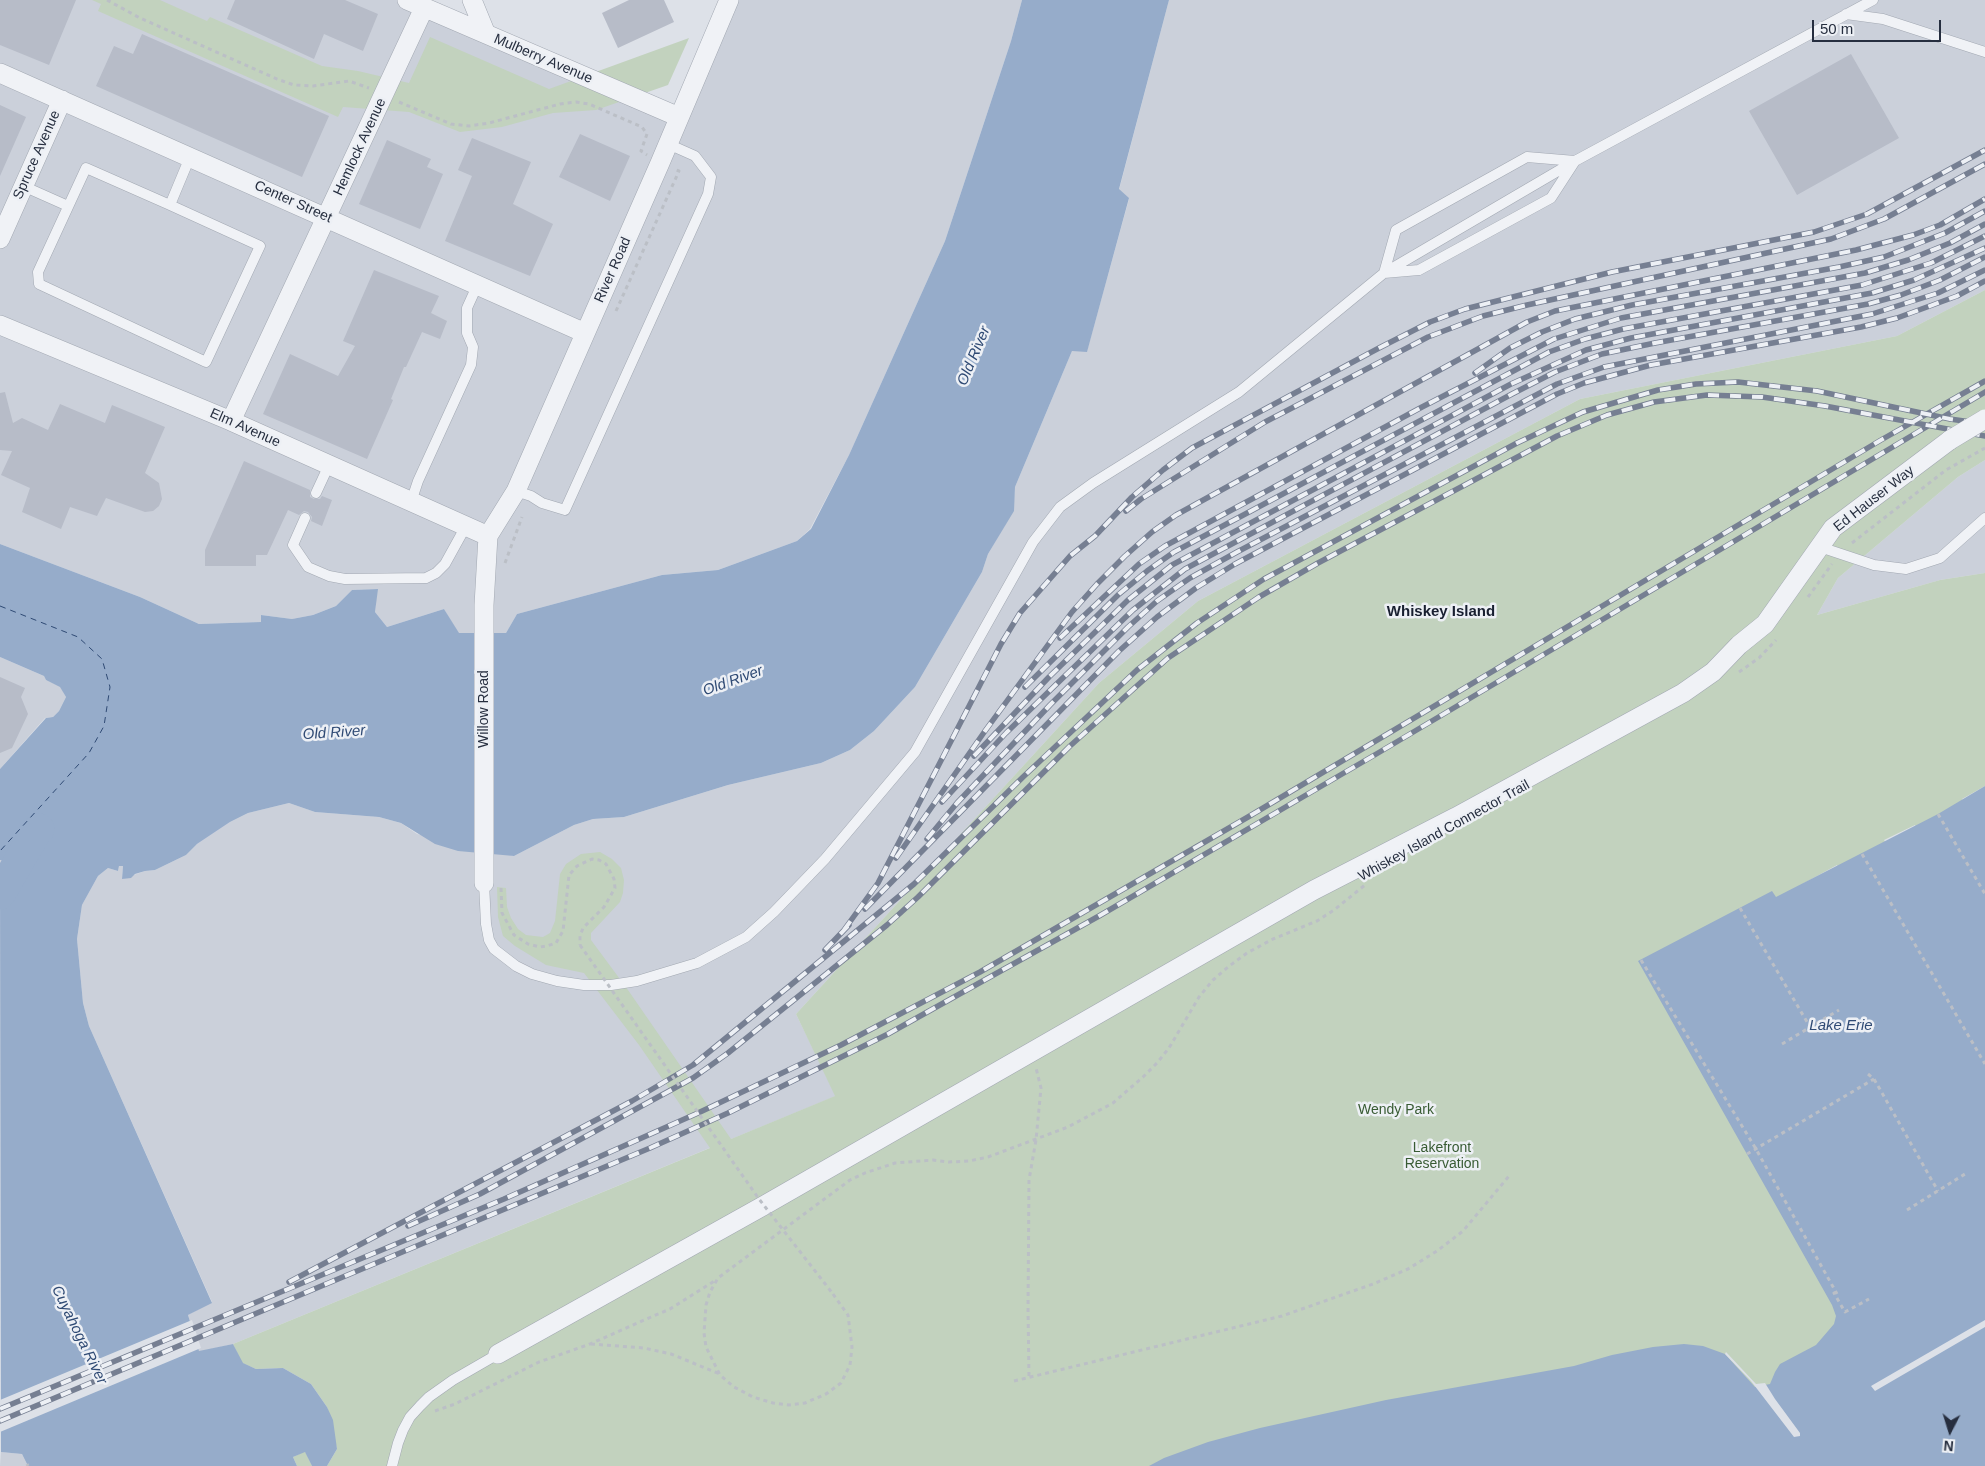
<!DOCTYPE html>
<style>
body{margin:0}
#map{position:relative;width:1985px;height:1466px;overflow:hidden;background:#dde1e8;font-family:Helvetica,sans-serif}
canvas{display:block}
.north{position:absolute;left:1925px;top:1406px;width:50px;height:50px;-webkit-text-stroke:4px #edf0f5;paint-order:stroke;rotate:185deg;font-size:14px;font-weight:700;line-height:20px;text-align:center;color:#262e3f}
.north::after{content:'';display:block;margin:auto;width:18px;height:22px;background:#262e3f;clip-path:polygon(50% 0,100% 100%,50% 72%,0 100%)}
.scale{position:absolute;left:1812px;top:20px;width:129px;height:22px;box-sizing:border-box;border:2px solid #262e3f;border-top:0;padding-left:6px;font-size:15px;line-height:18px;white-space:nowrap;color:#262e3f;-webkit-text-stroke:4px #edf0f5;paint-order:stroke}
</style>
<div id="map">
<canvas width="1985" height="1466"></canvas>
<div class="north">N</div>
<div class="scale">50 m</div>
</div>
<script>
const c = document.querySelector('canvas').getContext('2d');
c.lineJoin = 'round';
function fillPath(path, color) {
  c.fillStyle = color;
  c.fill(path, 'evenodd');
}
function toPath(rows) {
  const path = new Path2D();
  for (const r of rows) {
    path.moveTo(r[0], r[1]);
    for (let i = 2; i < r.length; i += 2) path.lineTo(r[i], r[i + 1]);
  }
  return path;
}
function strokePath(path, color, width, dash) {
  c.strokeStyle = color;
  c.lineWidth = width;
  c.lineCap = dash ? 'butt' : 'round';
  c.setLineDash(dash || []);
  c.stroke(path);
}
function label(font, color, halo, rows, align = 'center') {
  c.font = font + ' Helvetica,sans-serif';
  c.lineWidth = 5;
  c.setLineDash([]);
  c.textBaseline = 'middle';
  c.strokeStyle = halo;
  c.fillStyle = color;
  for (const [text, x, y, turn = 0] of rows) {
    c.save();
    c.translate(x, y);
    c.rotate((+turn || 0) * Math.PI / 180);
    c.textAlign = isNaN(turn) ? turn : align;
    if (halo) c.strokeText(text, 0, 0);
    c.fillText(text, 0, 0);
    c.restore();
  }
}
fillPath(toPath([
 [0,0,407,0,679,117,729,0,1022,0,1011,41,945,241,849,455,810,529,797,541,718,570,662,575,517,614,506,633,458,633,444,609,387,627,375,612,377,589,352,590,336,606,313,615,292,619,261,615,261,622,199,624,140,597,0,544],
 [1169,0,1985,0,1985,290,1897,336,1580,399,1198,601,1099,683,796,1014,836,1096,233,1344,199,1352,188,1315,212,1302,89,1026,83,1003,77,939,82,905,98,876,108,868,118,871,119,866,123,866,122,879,145,871,155,870,186,855,197,844,230,822,248,813,289,803,315,812,379,817,401,823,417,834,514,856,574,825,593,819,624,817,728,785,821,763,850,750,874,731,915,687,982,572,988,554,1013,511,1015,487,1072,351,1087,351,1129,199,1119,190],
 [1985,460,1985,573,1940,580,1817,615,1838,578,1958,477],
 [0,657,44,676,46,680,60,686,66,697,59,711,53,717,45,718,0,769],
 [0,860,24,866,20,882,0,877],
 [1,1452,22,1454,28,1466,0,1466]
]), '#cbd0da');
fillPath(toPath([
 [92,0,160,0,207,21,210,17,322,66,358,71,409,83,430,37,549,89,689,38,668,85,596,110,553,113,502,127,460,132,409,112,343,107,338,117,98,11,101,4],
 [1985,290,1985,460,1958,477,1838,578,1817,615,1940,580,1985,573,1985,786,1962,799,1985,840,1985,946,1915,825,1884,840,1985,1012,1985,1118,1837,865,1777,898,1883,1284,1821,1466,327,1466,337,1449,327,1407,311,1384,283,1368,256,1369,242,1363,233,1344,710,1148,639,1045,584,973,546,965,515,946,503,936,498,917,497,887,506,888,507,907,511,918,518,929,526,935,543,937,550,933,555,921,560,874,566,864,581,854,600,852,612,859,621,868,624,880,623,893,620,902,591,933,591,940,628,990,731,1139,835,1096,796,1014,1099,683,1198,601,1580,399,1897,336],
 [305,1451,312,1466,297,1466,293,1457]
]), '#c2d2be');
fillPath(toPath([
 [1022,0,1169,0,1119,189,1129,198,1087,352,1072,351,1015,487,1014,511,988,554,982,572,915,687,874,731,850,750,821,763,728,785,624,817,593,819,574,825,514,856,458,851,435,844,401,823,379,817,315,812,289,803,248,813,230,822,197,844,186,855,155,870,145,871,135,874,131,878,122,879,123,866,119,866,118,871,108,868,98,876,82,905,77,939,83,1003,89,1026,212,1303,188,1315,199,1351,233,1344,243,1363,256,1369,283,1368,311,1384,327,1407,333,1420,337,1449,327,1466,312,1466,305,1452,293,1457,297,1466,28,1466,22,1454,1,1452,0,877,19,882,23,866,0,860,0,769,46,718,53,717,59,711,66,697,60,687,46,680,44,676,0,657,0,544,140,597,199,624,261,622,261,615,292,619,313,615,336,606,352,590,378,589,375,612,387,627,444,609,459,633,506,633,517,614,662,575,718,570,797,541,811,529,849,455,945,241,1011,41],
 [1985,786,1985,1466,1149,1466,1164,1458,1208,1442,1260,1428,1386,1400,1574,1366,1612,1355,1653,1347,1684,1344,1703,1346,1725,1354,1755,1387,1770,1384,1775,1372,1780,1364,1816,1345,1834,1324,1836,1316,1832,1305,1638,961,1772,891,1776,897,1938,814]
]), '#96acca');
fillPath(toPath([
 [192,1320,201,1348,0,1432,0,1400],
 [1985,1320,1985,1327,1875,1391,1871,1386],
 [1726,1352,1756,1384,1765,1383,1775,1399,1800,1433,1800,1436,1794,1437,1751,1381,1725,1354]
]), '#dde1e8');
strokePath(toPath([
 [0,894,37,830,39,829]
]), '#96acca', 31);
strokePath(toPath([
 [0,606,78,637,102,659,110,687,104,726,89,753,0,851]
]), '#2f4a74', 1, [6, 5]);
fillPath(toPath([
 [0,0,76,0,49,65,0,45],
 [235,0,345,0,378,14,363,51,324,34,314,59,227,19],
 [629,0,664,0,674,22,618,48,602,13],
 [142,34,329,116,302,177,96,86,114,46,133,54],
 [1851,54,1899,138,1797,195,1749,111],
 [0,105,26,117,0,176],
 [580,134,630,156,610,201,559,177],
 [472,138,531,162,513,204,553,224,530,276,445,241,472,176,458,170],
 [387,140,431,159,427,167,443,174,420,229,359,204],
 [374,270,439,296,431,313,447,321,440,339,422,332,406,367,404,367,391,399,393,400,367,459,263,414,290,354,338,376,355,346,343,341],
 [5,392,13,423,22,418,48,430,60,404,105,423,112,405,165,427,145,473,159,483,162,499,159,506,153,511,145,512,106,498,97,516,70,507,61,529,22,512,30,488,1,475,12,451,0,450,0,393],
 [244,461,310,490,310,497,314,499,320,499,322,496,332,500,322,526,311,521,312,517,308,512,304,511,299,515,288,510,267,555,256,555,256,566,205,566,205,550],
 [0,677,25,688,21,697,28,714,12,748,0,753]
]), '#b7bcc8');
const service = toPath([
 [1846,14,1883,19,1985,52],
 [1527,157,1575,161,1551,198,1419,270,1384,273,1396,230,1527,157],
 [23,186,68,206],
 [170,205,260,246,206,362,39,284,38,272,86,168,170,205,190,157],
 [516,491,531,496,542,503,565,510,708,194,711,177,695,156,668,144],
 [316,493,329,465],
 [411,502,418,481,471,365,473,347,467,333,467,308,477,286],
 [305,518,293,545,308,567,329,576,345,579,426,578,436,573,445,564,466,526],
 [1820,547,1874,565,1906,569,1940,558,1985,518],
 [484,883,486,924,489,940,494,949,516,966,532,974,557,981,584,985,611,985,637,981,697,963,746,937,774,912,825,859,915,752,1033,542,1060,507,1093,483,1239,392,1384,273,1575,161,1873,0],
 [392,1466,398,1443,403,1430,410,1417,420,1406,429,1397,453,1380,498,1354]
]);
const minor = toPath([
 [407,0,679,117],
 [472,0,486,34],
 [0,73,585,333],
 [0,239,62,100],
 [0,325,231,421,488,536],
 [231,421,424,8],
 [484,883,484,605,488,536,516,491,660,163,729,0],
 [498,1354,763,1206,1314,890,1456,817,1683,693,1713,672,1739,645,1765,624,1833,528,1950,440]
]);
strokePath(service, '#a2a8b2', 11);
strokePath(minor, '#a2a8b2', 20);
strokePath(toPath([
 [107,0,140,18,277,79,294,85,313,86,349,81,369,88],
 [399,102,451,124,469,126,489,123,560,104,576,102,589,104,642,127,647,134,641,151,647,155],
 [616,311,679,171,674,169],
 [1852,543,1946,470,1985,448],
 [505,563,522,517],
 [1808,597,1832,564],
 [1739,672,1759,658,1776,640],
 [1938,814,1985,894],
 [1862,854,1985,1064],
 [501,888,502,913,514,935,528,944,540,947,547,946,556,943,563,931,569,875,577,866,592,859,599,860,606,864,614,879,615,888,604,907,583,928,580,936,580,945],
 [1740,908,1810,1027],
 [1641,960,1756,1149,1837,1294],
 [1782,1044,1839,1010],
 [1868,1074,1874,1079,1938,1191],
 [1747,1154,1874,1079],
 [1907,1210,1965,1174],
 [1836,1292,1834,1293,1845,1312,1869,1299],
 [833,1294,848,1315,852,1347,850,1365,841,1383,826,1394,805,1403,789,1405,773,1403,753,1397,734,1387,720,1375,706,1347,704,1333,706,1305,710,1292,718,1278,850,1180,865,1173,895,1163,933,1160,949,1162,969,1161,988,1157,1068,1127,1113,1103,1143,1077,1157,1063,1169,1048,1199,997,1213,980,1228,967,1247,953,1273,939,1317,921,1334,910,1365,885],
 [591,1344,644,1348,671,1354,720,1374],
 [1029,1376,1028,1309,1029,1180,1036,1140,1041,1088,1036,1068],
 [1014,1381,1282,1316,1373,1284,1408,1269,1437,1251,1463,1231,1509,1176],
 [435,1411,455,1404,539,1362,590,1344,651,1317,670,1309,716,1280],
 [27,1464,28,1466]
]), '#bbbfc6', 3, [4, 4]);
strokePath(service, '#f0f2f6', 10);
strokePath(minor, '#f0f2f6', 19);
const rail = toPath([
 [1475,373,1510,348,1542,332,1575,319,1632,305,1839,267,1884,257,1945,233,1985,211],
 [1126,511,1141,499,1265,422,1428,337,1483,316,1527,305,1831,239,1884,219,1985,164],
 [1060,638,1139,564,1165,546,1422,407,1554,339,1621,318,1865,273,1908,260,1950,243,1985,224],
 [1025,687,1119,594,1147,571,1174,552,1549,352,1585,339,1623,329,1862,285,1931,263,1985,236],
 [974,756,1049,677,1128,600,1172,565,1511,384,1586,350,1631,338,1872,293,1914,280,1985,248],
 [942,802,1006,733,1133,610,1185,569,1512,394,1555,372,1602,354,1655,343,1868,304,1901,295,1940,280,1985,257],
 [927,839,957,803,1050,705,1128,627,1157,601,1190,578,1237,552,1557,384,1604,367,1872,314,1938,293,1985,270],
 [896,858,985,731,1072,612,1097,584,1125,556,1152,532,1176,515,1527,322,1555,311,1856,250,1913,235,1940,225,1985,199],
 [865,909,1119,651,1157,617,1196,588,1235,564,1557,394,1584,383,1651,365,1861,327,1897,318,1957,296,1985,281],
 [844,930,878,883,1001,644,1020,613,1070,556,1095,536,1132,497,1163,470,1192,448,1379,348,1430,322,1465,309,1612,272,1814,232,1867,214,1985,150],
 [825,950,849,925],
 [408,1226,480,1194,693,1078,728,1053,887,925,918,897,1070,746,1168,658,1259,597,1318,563,1557,436,1607,415,1654,402,1707,395,1762,397,1825,406,1985,436],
 [289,1282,632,1101,693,1065,914,884,1023,777,1137,670,1197,623,1264,579,1517,443,1583,412,1658,390,1696,384,1738,382,1817,391,1950,419,1985,424],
 [0,1409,504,1199,698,1113,841,1045,980,972,1248,817,1881,440,1985,381],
 [0,1421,650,1148,728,1113,888,1034,1099,916,1378,753,1985,392]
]);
strokePath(rail, '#767f92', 5.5);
strokePath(rail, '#edf0f5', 4, [11]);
const minorBridge = toPath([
 [1950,440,1985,419]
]);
strokePath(minorBridge, '#a2a8b2', 20, []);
strokePath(toPath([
 [580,945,759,1199,833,1294]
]), '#bbbfc6', 3, [4, 4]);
strokePath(minorBridge, '#f0f2f6', 19);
label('14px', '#262e3f', '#edf0f5', [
 ["Mulberry Avenue",543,59,23],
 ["Hemlock Avenue",360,147,-65],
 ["Spruce Avenue",37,155,-66],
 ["Center Street",293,202,24],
 ["River Road",613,270,-66],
 ["Elm Avenue",245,428,24],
 ["Ed Hauser Way",1874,499,-38],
 ["Willow Road",484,709,-90],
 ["Whiskey Island Connector Trail",1444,831,-29]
]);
label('14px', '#385b33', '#edf0f5', [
 ["Wendy Park",1396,1110],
 ["Lakefront",1442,1148],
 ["Reservation",1442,1164]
]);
label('italic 15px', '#2f4a74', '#edf0f5', [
 ["Old River",974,356,-67],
 ["Old River",733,681,-20],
 ["Old River",334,733,-4],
 ["Lake Erie",1841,1026],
 ["Cuyahoga River",79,1335,64]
]);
label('bold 15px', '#181f30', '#edf0f5', [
 ["Whiskey Island",1441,612]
]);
</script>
